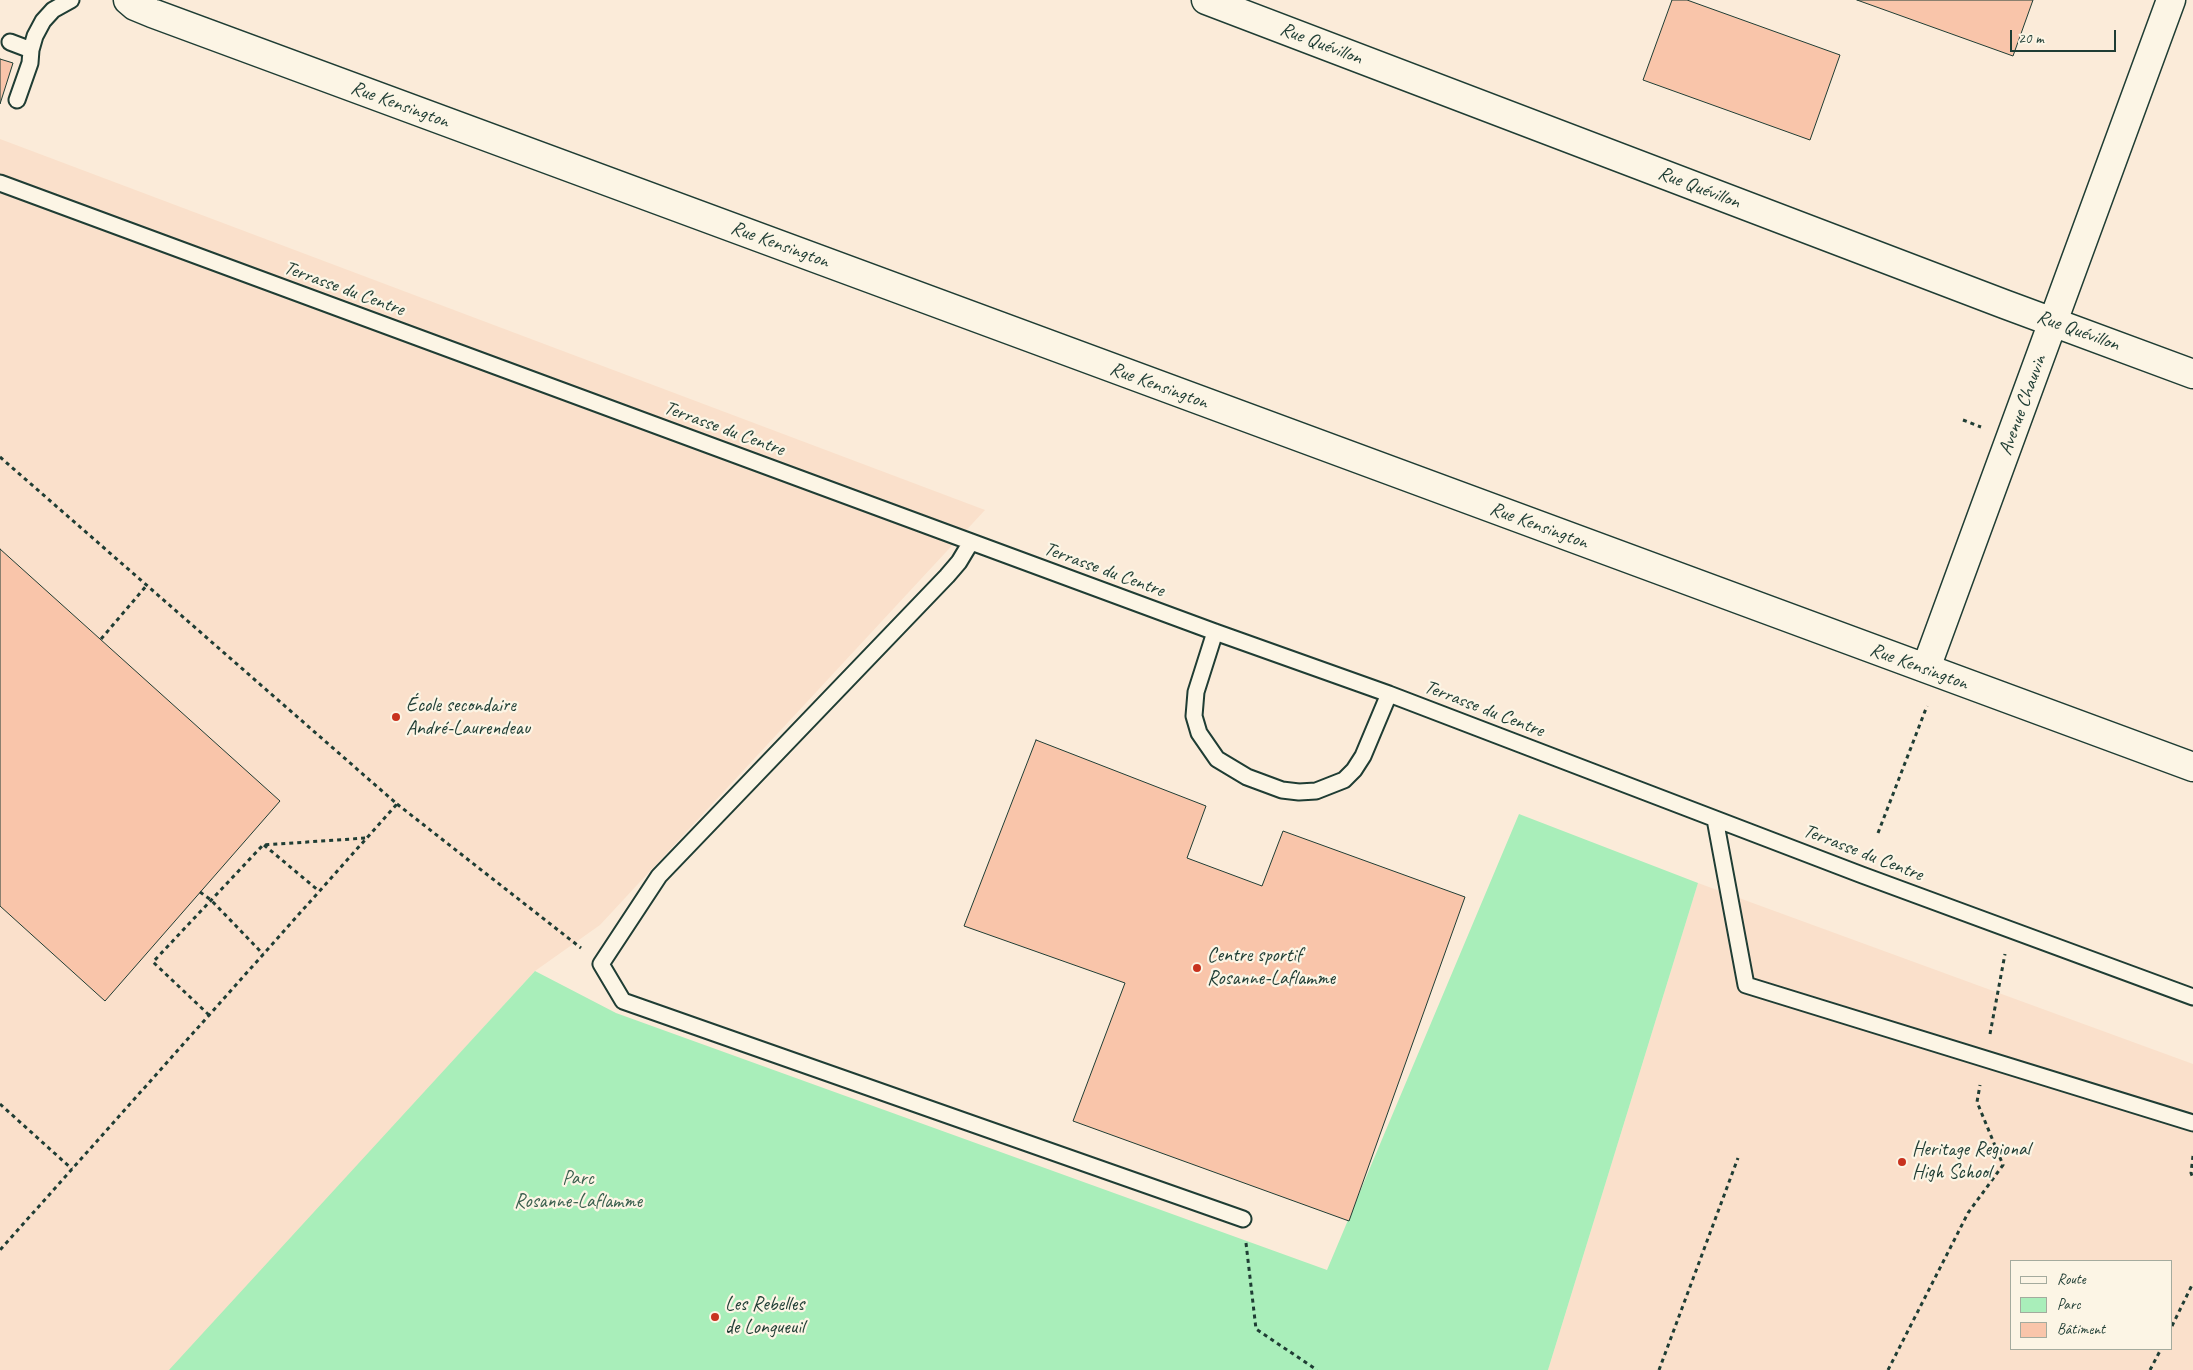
<!DOCTYPE html>
<meta charset="utf-8">
<style>
body{margin:0}
#map{position:relative;width:2193px;height:1370px;overflow:hidden;background:#fbebd9;font-family:Caveat,sans-serif}
canvas{display:block}
.legend{position:absolute;left:2010px;top:1260px;width:162px;height:90px;box-sizing:border-box;background:#fcf5e5;border:1px solid #a4ab9e;margin:0;padding:6px 9px;list-style:none;font-size:15px;color:#1f3d34}
.legend li{display:flex;align-items:center;gap:10px;height:25px}
.legend b{width:25px;border:1px solid #a4ab9e}
.scale{position:absolute;left:2010px;top:30px;width:106px;height:22px;box-sizing:border-box;border:2px solid #1f3d34;border-top:0;padding-left:6px;font-size:15px;line-height:18px;white-space:nowrap;color:#1f3d34;-webkit-text-stroke:4px #fcf5e5;paint-order:stroke}
</style>
<div id="map">
<canvas width="2193" height="1370"></canvas>
<ul class="legend">
<li><b style="height:6px;background:#fcf5e5"></b>Route</li>
<li><b style="height:14px;background:#a9eeba"></b>Parc</li>
<li><b style="height:14px;background:#f9c5aa"></b>Bâtiment</li>
</ul>
<div class="scale">20 m</div>
</div>
<script>
const c = document.querySelector('canvas').getContext('2d');
c.lineJoin = 'round';
function fillPath(path, color) {
  c.fillStyle = color;
  c.fill(path, 'evenodd');
}
function toPath(rows) {
  const path = new Path2D();
  for (const r of rows) {
    path.moveTo(r[0], r[1]);
    for (let i = 2; i < r.length; i += 2) path.lineTo(r[i], r[i + 1]);
  }
  return path;
}
function strokePath(path, color, width, dash) {
  c.strokeStyle = color;
  c.lineWidth = width;
  c.lineCap = dash ? 'butt' : 'round';
  c.setLineDash(dash || []);
  c.stroke(path);
}
function label(font, color, halo, rows, align = 'center') {
  c.font = font + ' Caveat,sans-serif';
  c.lineWidth = 4.5;
  c.setLineDash([]);
  c.textBaseline = 'middle';
  c.strokeStyle = halo;
  c.fillStyle = color;
  for (const [text, x, y, turn = 0] of rows) {
    c.save();
    c.translate(x, y);
    c.rotate((+turn || 0) * Math.PI / 180);
    c.textAlign = isNaN(turn) ? turn : align;
    if (halo) c.strokeText(text, 0, 0);
    c.fillText(text, 0, 0);
    c.restore();
  }
}
fillPath(toPath([
 [0,139,985,510,600,925,535,971,173,1370,0,1370],
 [1698,883,2193,1064,2193,1370,1548,1370],
 [2012,1261,2172,1261,2172,1349,2012,1349]
]), '#fae0cb');
fillPath(toPath([
 [1519,814,1698,883,1548,1370,169,1370,535,971,616,1013,1327,1270]
]), '#a9eeba');
const building = toPath([
 [1672,0,1687,0,1840,55,1810,140,1643,80,1672,0],
 [1857,0,2033,0,2013,56,1857,0],
 [0,59,13,63,0,104,0,59],
 [0,549,280,801,105,1001,0,906,0,549],
 [1036,740,1206,806,1187,858,1262,886,1283,831,1465,897,1349,1221,1073,1121,1125,983,964,926,1036,740]
]);
fillPath(building, '#f9c5aa');
strokePath(building, '#1f3d34', 1);
const service = toPath([
 [10,42,31,50,35,36,43,21,53,10,71,0],
 [17,100,30,63,31,50],
 [0,183,1215,632,1389,694,1862,875,2193,997],
 [971,542,959,562,947,576,659,876,601,964,623,1001,1243,1219],
 [1215,632,1196,692,1194,716,1199,733,1217,759,1247,777,1282,790,1299,792,1316,791,1344,780,1354,770,1363,756,1389,694],
 [1715,819,1746,985,2193,1123]
]);
const minor = toPath([
 [128,0,135,6,152,13,2193,767],
 [1206,0,2004,304,2193,374],
 [1926,668,2171,0]
]);
strokePath(service, '#1f3d34', 19);
strokePath(minor, '#1f3d34', 31);
strokePath(toPath([
 [1963,420,1981,427],
 [0,457,397,804,0,1250],
 [101,639,147,585],
 [397,804,581,948],
 [1878,833,1927,706],
 [264,845,319,891],
 [200,892,211,900,263,954],
 [209,1015,153,962,263,845,366,838],
 [1990,1034,2005,954],
 [0,1104,72,1169],
 [2193,1156,2191,1173,2193,1178],
 [1246,1243,1256,1329,1317,1370],
 [2172,1326,2193,1283],
 [1659,1370,1738,1158],
 [1888,1370,1968,1213,2003,1165,1977,1102,1980,1085],
 [2150,1370,2161,1349]
]), '#1f3d34', 3, [4, 4]);
strokePath(service, '#fcf5e5', 15);
strokePath(minor, '#fcf5e5', 28);
for (const [x, y, r, color] of [
 [396,717,5,"#c8321e"],
 [1197,968,5,"#c8321e"],
 [1902,1162,5,"#c8321e"],
 [715,1317,5,"#c8321e"]
]) {
  const dot = new Path2D();
  dot.arc(x, y, r, 0, 2 * Math.PI);
  c.fillStyle = color;
  c.fill(dot);
  strokePath(dot, '#fcf5e5', 2);
}
label('20px', '#1f3d34', '#fcf5e5', [
 ["Rue Quévillon",1321,44,21],
 ["Rue Kensington",400,105,20],
 ["Rue Quévillon",1699,188,21],
 ["Rue Kensington",780,245,20],
 ["Terrasse du Centre",344,289,20],
 ["Rue Quévillon",2078,331,20],
 ["Rue Kensington",1159,386,20],
 ["Avenue Chauvin",2023,405,-70],
 ["Terrasse du Centre",724,429,20],
 ["Rue Kensington",1539,526,20],
 ["Terrasse du Centre",1104,570,20],
 ["Rue Kensington",1919,667,20],
 ["Terrasse du Centre",1484,709,21],
 ["Terrasse du Centre",1863,853,21]
]);
label('20px', '#1f3d34', '#fcf5e5', [
 ["École secondaire",406,706],
 ["André-Laurendeau",406,729],
 ["Centre sportif",1207,956],
 ["Rosanne-Laflamme",1207,979],
 ["Heritage Regional",1912,1150],
 ["High School",1912,1173],
 ["Les Rebelles",725,1305],
 ["de Longueuil",725,1328]
], 'left');
label('20px', '#3b604f', '#fcf5e5', [
 ["Parc",578,1179],
 ["Rosanne-Laflamme",578,1202]
]);
</script>
